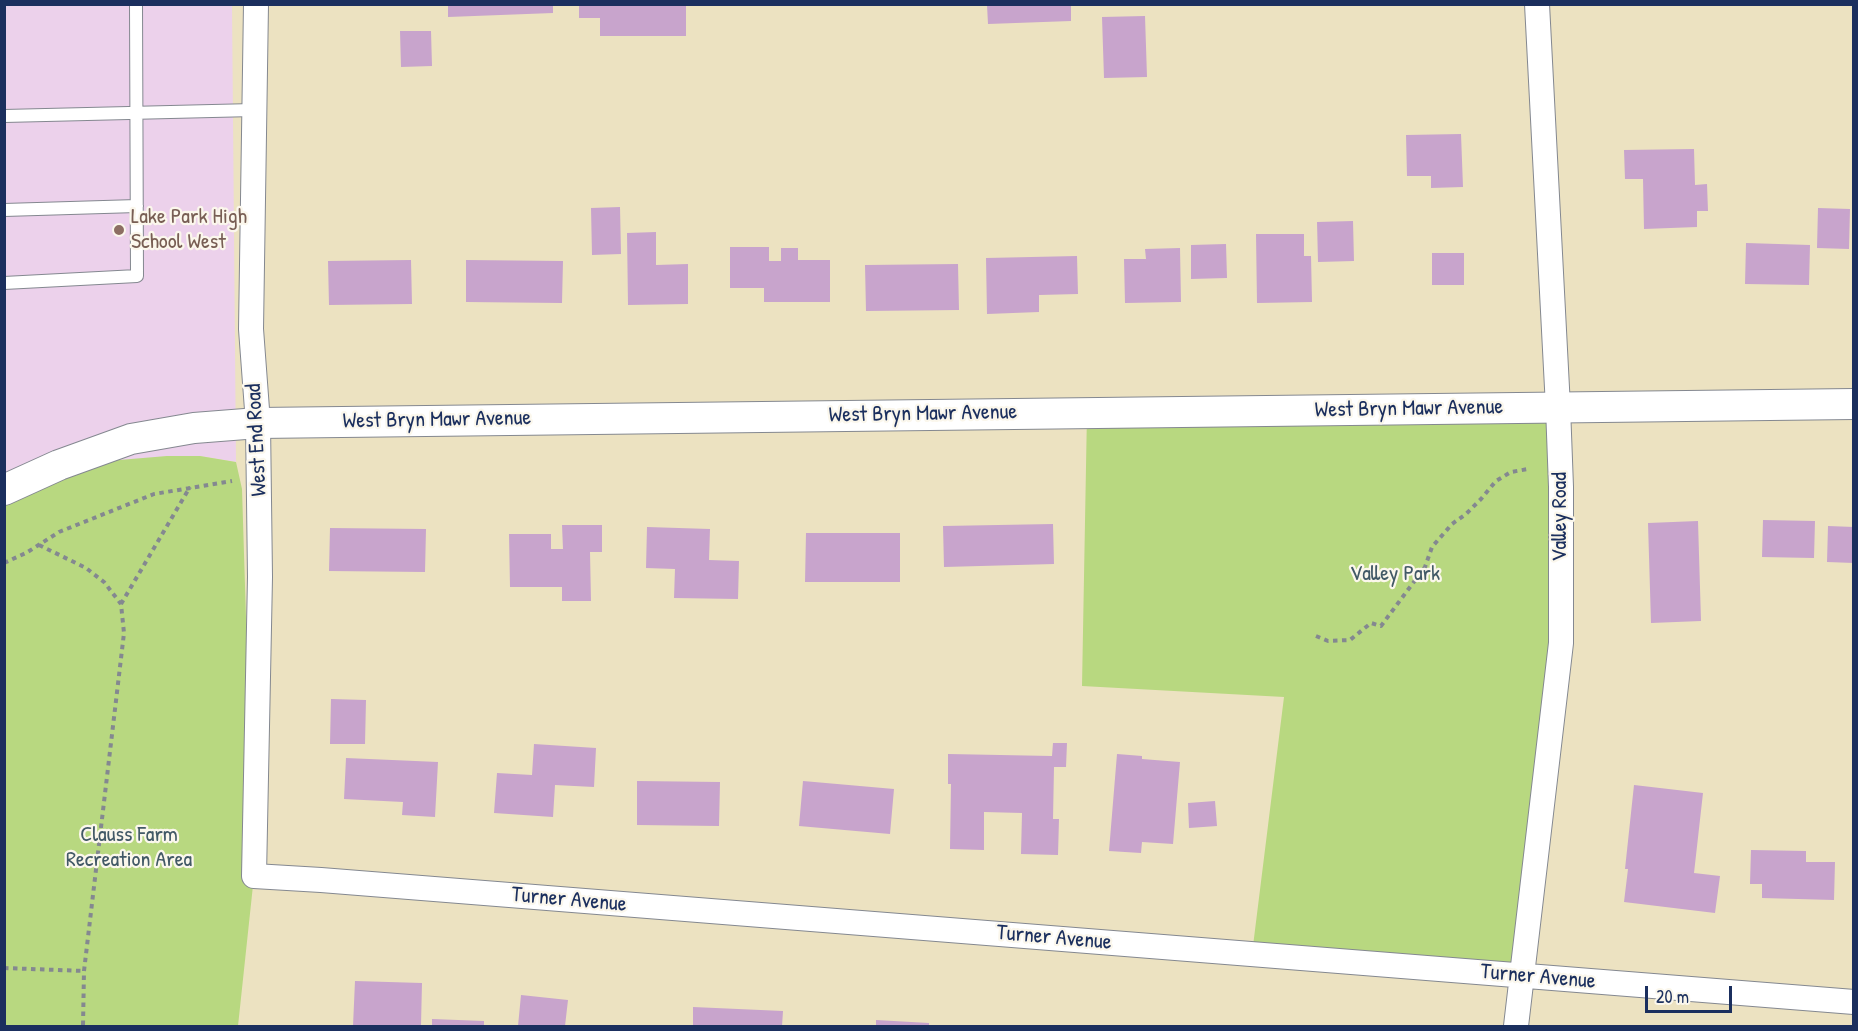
<!DOCTYPE html>
<style>
body{margin:0}
#map{position:relative;width:1858px;height:1031px;overflow:hidden;background:#ece2c1;font-family:"Patrick Hand",sans-serif}
canvas{display:block}
.frame{position:absolute;inset:0;border:6px solid #1b2f5e;pointer-events:none}
.scale{position:absolute;left:1645px;top:986px;width:87px;height:27px;box-sizing:border-box;border:3px solid #1b2f5e;border-top:0;padding-left:8px;font-size:18px;line-height:21px;white-space:nowrap;color:#1b2f5e;-webkit-text-stroke:4px #fbf7ec;paint-order:stroke}
</style>
<div id="map">
<canvas width="1858" height="1031"></canvas>
<div class="frame"></div>
<div class="scale">20 m</div>
</div>
<script>
const c = document.querySelector('canvas').getContext('2d');
c.lineJoin = 'round';
function fillPath(path, color) {
  c.fillStyle = color;
  c.fill(path, 'evenodd');
}
function toPath(rows) {
  const path = new Path2D();
  for (const r of rows) {
    path.moveTo(r[0], r[1]);
    for (let i = 2; i < r.length; i += 2) path.lineTo(r[i], r[i + 1]);
  }
  return path;
}
function strokePath(path, color, width, dash) {
  c.strokeStyle = color;
  c.lineWidth = width;
  c.lineCap = dash ? 'butt' : 'round';
  c.setLineDash(dash || []);
  c.stroke(path);
}
function label(font, color, halo, rows, align = 'center') {
  c.font = font + ' "Patrick Hand",sans-serif';
  c.lineWidth = 4.5;
  c.setLineDash([]);
  c.textBaseline = 'middle';
  c.strokeStyle = halo;
  c.fillStyle = color;
  for (const [text, x, y, turn = 0] of rows) {
    c.save();
    c.translate(x, y);
    c.rotate((+turn || 0) * Math.PI / 180);
    c.textAlign = isNaN(turn) ? turn : align;
    if (halo) c.strokeText(text, 0, 0);
    c.fillText(text, 0, 0);
    c.restore();
  }
}
fillPath(toPath([
 [4,5,232,5,236,462,200,456,167,456,5,490]
]), '#ecd1eb');
fillPath(toPath([
 [1558,407,1561,643,1522,976,1252,954,1284,697,1082,686,1087,412],
 [167,456,200,456,236,462,242,489,254,876,238,1026,5,1026,4,490,59,465]
]), '#b8d880');
fillPath(toPath([
 [448,4,553,4,553,13,448,17],
 [579,4,686,4,686,36,600,36,600,18,579,18],
 [987,5,1071,5,1071,21,988,24],
 [1145,16,1147,77,1104,78,1102,17],
 [400,31,431,31,432,66,401,67],
 [1461,134,1463,187,1431,188,1431,176,1407,176,1406,135],
 [1694,149,1695,185,1707,184,1708,211,1697,211,1697,227,1644,229,1643,179,1625,179,1624,150],
 [620,207,621,254,592,255,591,208],
 [1818,208,1850,209,1849,249,1817,248],
 [1353,221,1354,261,1318,262,1317,222],
 [656,232,656,265,688,264,688,304,628,305,627,233],
 [1256,234,1304,234,1304,256,1311,256,1312,302,1257,303],
 [1746,243,1810,245,1809,285,1745,284],
 [1226,244,1227,278,1191,279,1191,245],
 [730,247,769,247,769,261,781,261,781,248,798,248,798,260,830,260,830,302,764,302,764,288,730,288],
 [1180,248,1181,302,1125,303,1124,259,1146,259,1145,249],
 [1432,253,1464,253,1464,285,1432,285],
 [1077,256,1078,294,1039,295,1039,312,987,314,986,258],
 [411,260,412,304,329,305,328,261],
 [466,260,563,261,562,303,466,302],
 [958,264,959,310,866,311,865,265],
 [1763,520,1815,521,1814,558,1762,557],
 [1698,521,1701,621,1651,623,1648,523],
 [1053,524,1054,564,944,567,943,526],
 [562,525,602,525,602,552,590,552,591,601,562,601,562,587,510,587,509,534,551,534,551,549,563,549],
 [1828,526,1854,527,1854,563,1827,562],
 [647,527,710,529,709,560,739,561,738,599,674,598,675,569,646,568],
 [330,528,426,529,425,572,329,571],
 [806,533,900,533,900,582,805,582],
 [331,699,366,700,365,744,330,744],
 [1053,743,1067,743,1066,767,1054,767,1053,819,1059,819,1058,855,1021,854,1022,813,984,812,984,850,950,849,951,784,948,784,948,754,1052,756],
 [534,744,596,748,594,787,555,785,553,817,494,813,497,773,532,775],
 [1117,754,1142,756,1142,759,1180,762,1173,844,1142,842,1141,853,1109,851],
 [346,758,438,762,435,817,402,815,403,802,344,799],
 [637,781,720,782,719,826,637,825],
 [803,781,894,789,890,834,799,826],
 [1634,785,1703,793,1694,873,1720,876,1715,913,1624,902,1628,869,1625,869],
 [1215,801,1217,826,1189,828,1188,803],
 [1751,850,1806,851,1806,862,1835,862,1834,900,1762,898,1762,884,1750,884],
 [355,981,422,983,421,1025,353,1026],
 [521,995,568,1000,565,1026,518,1026],
 [693,1007,783,1011,782,1026,693,1026],
 [432,1019,484,1021,484,1026,432,1026],
 [876,1020,929,1023,929,1026,876,1026]
]), '#c8a4cc');
const service = toPath([
 [4,116,254,110],
 [4,210,137,206],
 [4,283,137,276,136,4]
]);
const minor = toPath([
 [256,4,251,329,258,423,260,577,254,876,321,880,1854,1002],
 [1516,1026,1561,643,1561,487,1558,407,1537,4]
]);
const tertiary = toPath([
 [4,490,59,465,131,439,194,428,258,423,1854,404]
]);
strokePath(service, '#848890', 14);
strokePath(minor, '#848890', 26);
strokePath(tertiary, '#848890', 32);
strokePath(toPath([
 [39,545,86,568,104,582,121,604,124,633,84,971,83,1026],
 [4,563,26,553,59,532,154,494,232,481],
 [121,604,190,487],
 [1316,636,1328,641,1350,640,1371,623,1381,626,1425,567,1432,547,1452,524,1466,514,1481,499,1496,481,1511,472,1528,469],
 [4,968,84,971]
]), '#848890', 4, [4.5, 4.5]);
strokePath(service, '#fff', 12);
strokePath(minor, '#fff', 24);
strokePath(tertiary, '#fff', 30);
for (const [x, y, r, color] of [
 [119,230,6,"#8d6e63"]
]) {
  const dot = new Path2D();
  dot.arc(x, y, r, 0, 2 * Math.PI);
  c.fillStyle = color;
  c.fill(dot);
  strokePath(dot, '#fbf7ec', 2);
}
label('22px', '#785e54', '#fbf7ec', [
 ["Lake Park High",131,217],
 ["School West",131,242]
], 'left');
label('22px', '#1b2f5e', '#fbf7ec', [
 ["West Bryn Mawr Avenue",1409,409,-1],
 ["West Bryn Mawr Avenue",923,414,-1],
 ["West Bryn Mawr Avenue",437,420,-1],
 ["West End Road",257,440,-93],
 ["Valley Road",1560,517,-90],
 ["Turner Avenue",569,900,5],
 ["Turner Avenue",1054,938,5],
 ["Turner Avenue",1538,977,5]
]);
label('22px', '#425966', '#fbf7ec', [
 ["Valley Park",1395,574],
 ["Clauss Farm",129,835],
 ["Recreation Area",129,860]
]);
</script>
